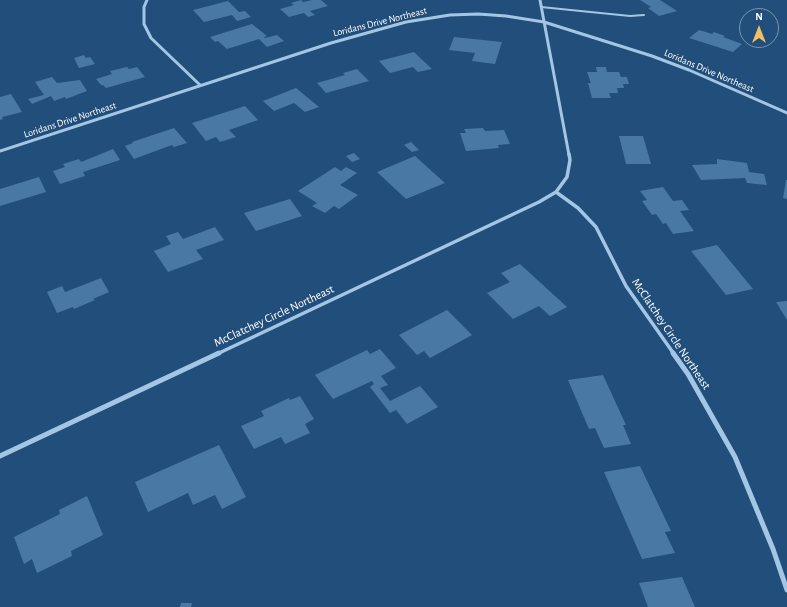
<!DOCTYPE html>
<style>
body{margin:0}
#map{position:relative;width:787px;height:607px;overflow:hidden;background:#214e7a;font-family:"Alegreya Sans",sans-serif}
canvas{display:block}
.north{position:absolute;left:739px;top:8px;width:40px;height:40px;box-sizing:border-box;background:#214e7a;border:1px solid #7a95af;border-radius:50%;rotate:0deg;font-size:11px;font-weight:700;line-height:16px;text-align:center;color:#fff}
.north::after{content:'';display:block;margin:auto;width:14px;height:18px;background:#f2bf65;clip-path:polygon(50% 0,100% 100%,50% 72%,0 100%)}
</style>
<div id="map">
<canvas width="787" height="607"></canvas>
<div class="north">N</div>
</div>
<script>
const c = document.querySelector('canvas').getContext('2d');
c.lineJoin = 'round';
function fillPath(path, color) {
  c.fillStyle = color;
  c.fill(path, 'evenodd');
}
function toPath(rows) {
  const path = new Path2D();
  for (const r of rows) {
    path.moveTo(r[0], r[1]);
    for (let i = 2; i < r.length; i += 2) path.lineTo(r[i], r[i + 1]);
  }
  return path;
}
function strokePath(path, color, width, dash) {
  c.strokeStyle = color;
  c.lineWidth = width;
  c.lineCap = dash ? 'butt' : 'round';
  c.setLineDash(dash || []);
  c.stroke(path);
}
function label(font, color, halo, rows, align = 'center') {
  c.font = font + ' "Alegreya Sans",sans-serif';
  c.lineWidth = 3;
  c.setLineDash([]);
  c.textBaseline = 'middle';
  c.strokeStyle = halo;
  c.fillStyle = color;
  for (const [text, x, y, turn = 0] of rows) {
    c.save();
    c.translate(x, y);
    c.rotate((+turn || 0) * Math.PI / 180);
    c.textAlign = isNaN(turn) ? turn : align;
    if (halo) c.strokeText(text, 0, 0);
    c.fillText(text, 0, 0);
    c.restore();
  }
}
fillPath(toPath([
 [301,0,303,2,312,0,321,0,328,6,310,11,315,15,308,17,304,13,289,17,280,9,294,5,291,3],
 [640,0,660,0,677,11,659,16,648,8,651,7],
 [228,1,239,12,245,11,251,17,237,21,232,15,204,22,193,10],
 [252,24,267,36,264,37,265,38,277,35,284,41,267,47,259,39,227,49,218,41,215,42,210,37],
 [699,30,712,34,714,32,725,36,723,37,742,44,733,52,689,38],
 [454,37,502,42,495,64,472,61,475,53,449,50],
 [414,52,432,69,418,72,413,67,390,73,379,61],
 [84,55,86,58,90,57,95,64,79,68,74,58],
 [127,67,129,69,137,67,145,77,106,88,103,85,101,85,96,79,112,74,110,71],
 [596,67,606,67,607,72,619,72,621,77,627,77,629,84,623,84,624,88,617,88,618,93,609,93,611,98,592,98,588,83,591,83,587,72,597,72],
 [357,69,369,81,326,93,317,83,345,75,343,73],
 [52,77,57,83,80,80,87,91,66,99,65,97,54,101,51,96,32,104,28,99,44,95,35,82],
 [296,88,319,107,305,112,294,103,274,111,263,101],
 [11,94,22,112,2,117,3,119,0,120,0,97],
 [245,106,258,120,229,130,236,137,220,142,216,137,206,141,192,123],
 [174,128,187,143,174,147,172,145,134,159,125,146,133,143,132,142],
 [483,128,485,131,504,130,510,144,498,145,499,148,466,151,460,133,466,133,464,129],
 [619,136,643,136,651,164,626,164],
 [411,142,419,150,412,152,404,145],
 [113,149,120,160,83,172,85,176,60,184,53,171,65,167,63,164,79,159,81,162],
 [354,153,360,159,352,162,346,156],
 [415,156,445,183,406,199,377,172],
 [717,159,747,163,749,172,764,174,767,185,747,183,745,178,701,180,692,165,717,164],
 [335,167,341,171,346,167,357,173,340,185,358,195,339,209,334,206,325,213,312,206,317,203,298,191],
 [39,177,46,192,0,206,0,189],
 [786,180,787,180,787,199,783,198],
 [663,187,673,201,682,200,689,210,680,211,694,231,673,234,666,223,663,224,656,214,652,215,642,201,647,200,640,191],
 [290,199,302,216,256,231,244,213],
 [215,227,224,240,196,250,203,259,168,272,154,251,171,244,166,236,178,232,183,239],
 [717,245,753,289,726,295,691,251],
 [520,264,567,307,550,316,539,306,513,319,487,293,510,282,501,273],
 [101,278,109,292,93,299,95,300,74,309,73,307,57,313,47,292,62,286,65,292],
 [787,301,787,320,776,302],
 [447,310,472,335,430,358,424,351,417,355,399,335],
 [380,349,396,368,381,376,388,385,380,388,390,401,420,386,438,407,407,424,396,410,390,413,370,387,374,384,372,381,333,399,315,375,367,350,370,354],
 [603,375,626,425,623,425,631,444,604,448,595,428,589,429,568,380],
 [300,396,314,419,305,424,310,433,285,444,281,437,254,449,241,426,264,416,261,411,289,398,290,400],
 [219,445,246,497,222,509,215,495,193,505,188,493,148,512,135,482],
 [640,466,671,531,665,532,675,553,642,559,604,472],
 [87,496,103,535,71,551,72,556,37,573,32,559,24,564,14,537,60,514,59,510],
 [682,577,695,607,648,607,639,583],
 [181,603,192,603,191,607,180,607]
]), '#4a78a4');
strokePath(toPath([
 [541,7,630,16,644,15]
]), '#a3c6e5', 2);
strokePath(toPath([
 [147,0,144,7,144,24,151,38,200,85],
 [540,0,569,155],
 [0,151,331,43,406,22,450,15,478,14,506,16,544,22,652,56,689,70,787,113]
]), '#a3c6e5', 3);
strokePath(toPath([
 [556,192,567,177,570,160,569,154],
 [217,354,539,202,556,192,578,208,596,227,626,286,674,354]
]), '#a3c6e5', 3.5);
strokePath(toPath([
 [673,353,688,374,735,457,773,549,787,590],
 [0,456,219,353]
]), '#a3c6e5', 5);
label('10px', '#fff', '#214e7a', [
 ["Loridans Drive Northeast",380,22,-14],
 ["Loridans Drive Northeast",709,71,23],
 ["Loridans Drive Northeast",70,120,-18]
]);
label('12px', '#fff', '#214e7a', [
 ["McClatchey Circle Northeast",274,316,-25],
 ["McClatchey Circle Northeast",671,334,56]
]);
</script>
